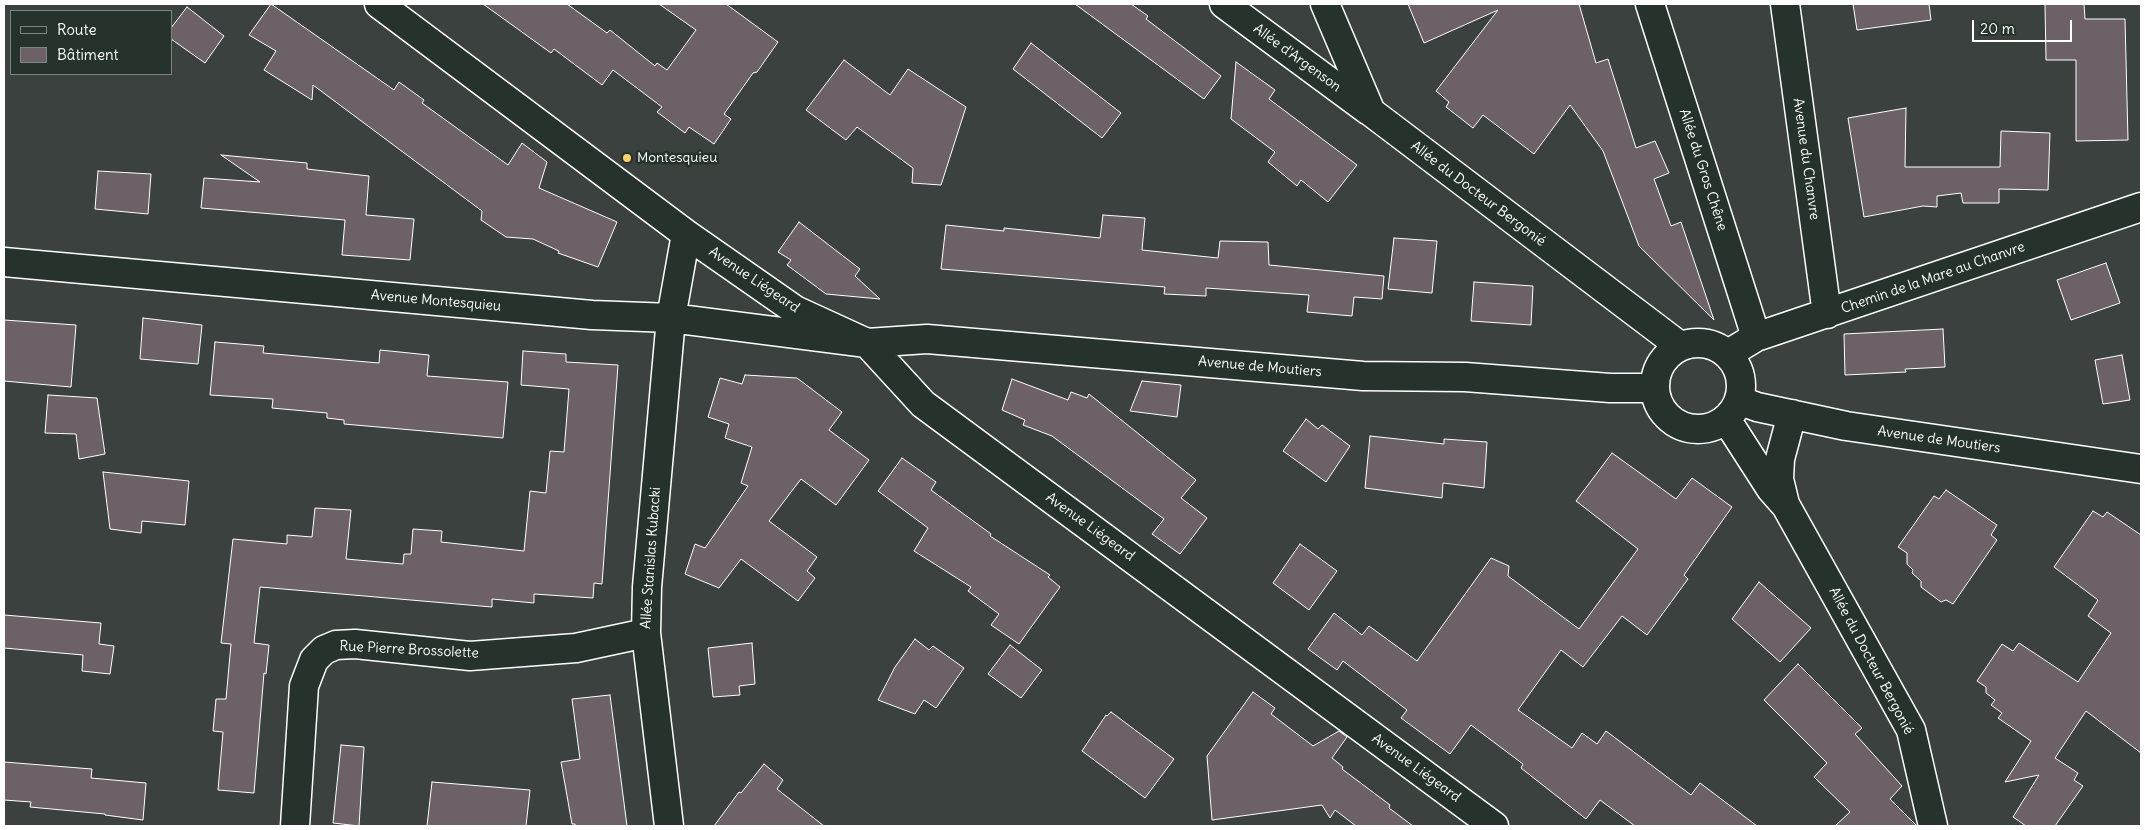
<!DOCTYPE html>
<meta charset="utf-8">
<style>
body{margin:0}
#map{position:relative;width:2145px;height:830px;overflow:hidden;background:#3b413e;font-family:Delius,sans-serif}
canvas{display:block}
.frame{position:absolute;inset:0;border:5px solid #fff;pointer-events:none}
.legend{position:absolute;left:10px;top:10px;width:162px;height:65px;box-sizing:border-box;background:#26332d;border:1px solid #7d8581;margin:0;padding:6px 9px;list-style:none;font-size:15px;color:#fff}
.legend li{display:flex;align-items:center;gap:10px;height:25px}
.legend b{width:25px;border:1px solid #7d8581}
.scale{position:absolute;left:1972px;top:20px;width:100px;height:22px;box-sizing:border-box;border:2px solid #fff;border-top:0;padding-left:6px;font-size:15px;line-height:18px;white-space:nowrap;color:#fff;-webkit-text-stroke:4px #26332d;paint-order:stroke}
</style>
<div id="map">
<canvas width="2145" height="830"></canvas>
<div class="frame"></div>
<ul class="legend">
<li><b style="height:6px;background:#26332d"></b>Route</li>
<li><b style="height:14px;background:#6b6167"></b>Bâtiment</li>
</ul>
<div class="scale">20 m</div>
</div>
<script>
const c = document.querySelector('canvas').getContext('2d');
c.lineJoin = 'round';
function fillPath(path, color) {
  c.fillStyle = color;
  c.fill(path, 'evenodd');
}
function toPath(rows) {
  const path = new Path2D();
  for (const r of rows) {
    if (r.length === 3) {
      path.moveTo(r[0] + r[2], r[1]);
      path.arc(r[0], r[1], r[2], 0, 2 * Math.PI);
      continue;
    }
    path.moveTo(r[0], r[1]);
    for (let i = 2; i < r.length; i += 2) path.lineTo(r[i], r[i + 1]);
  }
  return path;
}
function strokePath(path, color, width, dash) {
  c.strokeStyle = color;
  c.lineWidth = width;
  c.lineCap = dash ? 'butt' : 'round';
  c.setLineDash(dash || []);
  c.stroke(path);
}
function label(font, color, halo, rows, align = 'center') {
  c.font = font + ' Delius,sans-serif';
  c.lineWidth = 5;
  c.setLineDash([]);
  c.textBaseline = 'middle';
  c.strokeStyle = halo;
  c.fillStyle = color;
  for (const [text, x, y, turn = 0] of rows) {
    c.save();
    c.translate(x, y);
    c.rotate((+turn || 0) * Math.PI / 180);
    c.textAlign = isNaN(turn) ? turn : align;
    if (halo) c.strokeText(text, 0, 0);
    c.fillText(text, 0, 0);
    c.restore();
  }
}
const building = toPath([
 [271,4,394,90,399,82,424,100,422,103,508,165,522,143,547,162,539,188,617,222,598,267,558,253,559,251,533,239,506,237,481,220,482,211,313,85,312,100,264,70,276,51,249,35,271,4],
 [483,4,567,4,607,33,610,30,655,66,657,63,667,70,696,30,659,4,726,4,778,42,757,72,753,73,724,114,731,119,714,144,689,127,685,133,657,112,662,107,613,70,602,85,554,49,551,53,483,4],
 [1075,4,1131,4,1148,16,1146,19,1221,76,1204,99,1075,4],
 [1408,4,1579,4,1596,63,1608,59,1636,148,1655,141,1669,173,1654,179,1671,226,1681,222,1714,320,1639,246,1603,151,1570,105,1534,154,1483,115,1473,128,1446,107,1449,102,1436,91,1498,10,1424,43,1408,4],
 [1853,4,1929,4,1931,20,1857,30,1853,4],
 [2045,4,2084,4,2085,19,2125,19,2128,140,2076,141,2076,60,2046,60,2045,4],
 [187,7,224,36,205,63,171,39,171,28,187,7],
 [1031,43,1121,113,1102,138,1013,69,1031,43],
 [844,60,890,95,908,69,966,107,941,185,912,183,913,168,857,127,846,140,806,110,844,60],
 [1236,62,1275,90,1269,99,1357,165,1328,202,1301,180,1297,186,1268,162,1275,152,1231,119,1236,62],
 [1906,108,1905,167,2000,167,2001,131,2050,133,2048,190,1999,189,1999,203,1963,203,1961,193,1937,196,1937,207,1923,206,1864,217,1848,118,1906,108],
 [221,155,307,163,307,169,369,176,366,215,414,219,410,260,342,255,345,220,201,208,204,178,260,182,221,155],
 [98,171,151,174,148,214,95,209,98,171],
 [1103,215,1145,218,1142,250,1218,258,1220,241,1268,242,1269,265,1384,276,1382,299,1354,297,1352,316,1307,312,1309,295,1206,288,1206,296,1164,294,1165,287,941,269,946,225,1004,231,1004,228,1100,238,1103,215],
 [799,222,860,269,855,276,880,299,826,294,787,265,791,260,778,252,799,222],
 [1394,238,1437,241,1432,293,1388,289,1394,238],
 [2106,263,2120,303,2071,320,2057,280,2106,263],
 [1474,282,1533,286,1531,325,1471,321,1474,282],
 [143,318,202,325,198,364,140,359,143,318],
 [4,320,76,325,71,387,4,381,4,320],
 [1943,329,1945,367,1905,369,1906,372,1845,375,1844,334,1943,329],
 [215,342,264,346,263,353,379,363,380,350,429,355,427,376,508,382,503,438,344,424,344,420,327,418,327,413,272,408,273,399,210,395,215,342],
 [523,351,566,354,566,362,618,365,602,584,594,583,593,598,534,594,534,603,492,599,492,607,260,587,254,643,269,645,266,674,264,673,254,793,218,790,223,732,213,731,216,699,226,699,231,644,221,643,233,539,287,544,287,535,312,537,315,508,351,510,346,559,403,564,404,554,411,554,413,529,442,531,441,542,524,551,530,491,546,493,550,451,564,452,569,389,521,385,523,351],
 [2122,355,2130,400,2103,404,2095,360,2122,355],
 [745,375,797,378,842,412,829,430,869,460,836,505,801,479,769,521,817,557,807,571,815,578,798,601,741,559,719,588,685,574,695,544,705,548,748,486,741,483,752,447,725,438,729,424,708,417,720,378,742,384,745,375],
 [1012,379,1068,400,1071,392,1087,398,1089,394,1196,480,1181,498,1207,518,1180,554,1152,534,1164,519,1052,436,1023,425,1025,420,1002,410,1012,379],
 [1142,381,1181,385,1177,417,1130,411,1142,381],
 [48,395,97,398,105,454,79,459,76,434,45,433,48,395],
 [1306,419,1318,429,1322,425,1350,446,1326,482,1283,451,1306,419],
 [1370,436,1444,444,1444,439,1487,442,1484,488,1443,483,1442,498,1365,488,1370,436],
 [1612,453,1676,499,1692,478,1732,507,1684,575,1688,579,1647,635,1622,616,1583,667,1561,650,1518,710,1572,748,1582,733,1597,744,1606,731,1691,795,1700,783,1757,826,1635,826,1600,800,1586,819,1521,768,1523,764,1471,725,1450,754,1401,718,1407,710,1343,661,1337,670,1308,649,1334,613,1362,635,1369,626,1417,661,1491,558,1509,566,1508,576,1579,629,1638,549,1576,501,1612,453],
 [902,458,936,482,931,490,991,534,990,536,1050,575,1048,577,1060,587,1019,644,991,625,999,614,968,591,971,587,914,551,928,528,878,491,902,458],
 [103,472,189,481,185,525,142,521,141,533,110,529,103,472],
 [1946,490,1997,525,1991,535,1997,540,1953,604,1946,600,1941,602,1921,587,1921,581,1912,573,1913,570,1907,564,1907,553,1898,547,1934,496,1939,499,1946,490],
 [2093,511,2103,517,2107,512,2141,535,2141,753,2086,711,2055,758,2078,773,2074,780,2083,786,2055,826,2026,826,2013,817,2039,775,2005,782,2031,741,1998,718,2002,713,1991,705,1995,700,1986,693,1986,687,1977,681,2002,644,2013,651,2019,643,2078,682,2111,633,2088,616,2098,600,2054,567,2093,511],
 [1300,544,1337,571,1309,610,1273,583,1300,544],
 [1759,582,1811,628,1780,662,1732,619,1759,582],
 [4,615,101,623,99,644,114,646,110,674,82,671,83,655,4,648,4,615],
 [915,639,929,650,933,646,964,668,936,708,924,700,915,714,878,700,895,667,915,639],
 [752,643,755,684,739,686,740,695,713,697,708,648,752,643],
 [1010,645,1042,670,1021,698,988,674,1010,645],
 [1798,664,1862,728,1855,734,1902,786,1890,799,1917,826,1835,826,1850,812,1814,777,1827,763,1764,700,1798,664],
 [1253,692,1275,708,1271,714,1313,746,1339,731,1347,737,1332,758,1343,767,1342,769,1390,805,1389,808,1413,826,1356,826,1335,810,1330,818,1322,805,1212,820,1207,756,1253,692],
 [610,695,627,826,575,826,575,824,572,824,561,762,580,759,572,699,610,695],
 [1111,712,1174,759,1145,798,1082,751,1106,715,1107,716,1111,712],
 [341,745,364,747,359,826,333,823,341,745],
 [4,762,92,769,91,778,146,783,143,820,105,815,105,814,30,807,31,802,4,800,4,762],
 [764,764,783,780,777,789,824,826,714,826,739,792,741,793,764,764],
 [432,782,530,790,526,826,427,826,432,782]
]);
fillPath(building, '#6b6167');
strokePath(building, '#fff', 1);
const minor = toPath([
 [379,4,686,234,795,310,867,343,923,404,1494,826],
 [1224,4,1369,111],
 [1325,4,1371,112,1680,346],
 [1650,4,1756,337],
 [1785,4,1827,314],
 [4,262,592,315,671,318,867,343,927,339,1363,376,1465,377,1610,388,1654,388],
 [1698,386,43],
 [1728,354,1756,337,2141,207],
 [1739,400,1757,407,1846,426,2141,469],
 [1726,419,1771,489,1786,506,1911,730,1933,826],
 [1785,504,1779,479,1780,459,1792,414],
 [295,826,304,686,314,660,324,650,336,645,355,644,470,656,576,648,646,633],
 [669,826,646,633,647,587,671,318,686,234]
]);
strokePath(minor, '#fff', 31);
strokePath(minor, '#26332d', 28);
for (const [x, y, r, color] of [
 [627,158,5,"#ffd166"]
]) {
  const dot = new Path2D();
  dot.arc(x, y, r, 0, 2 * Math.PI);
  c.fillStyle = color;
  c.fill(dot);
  strokePath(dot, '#26332d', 2);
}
label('14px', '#fff', '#26332d', [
 ["Allée d'Argenson",1297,58,36],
 ["Avenue du Chanvre",1806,159,82],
 ["Allée du Gros Chêne",1703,170,72],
 ["Allée du Docteur Bergonié",1478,194,37],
 ["Chemin de la Mare au Chanvre",1933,278,-19],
 ["Avenue Liégeard",754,280,34],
 ["Avenue Montesquieu",436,301,5],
 ["Avenue de Moutiers",1260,367,5],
 ["Avenue de Moutiers",1939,440,8],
 ["Avenue Liégeard",1090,527,36],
 ["Allée Stanislas Kubacki",651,558,-86],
 ["Rue Pierre Brossolette",409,650,3],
 ["Allée du Docteur Bergonié",1871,661,62],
 ["Avenue Liégeard",1416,768,36]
]);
label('14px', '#fff', '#26332d', [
 ["Montesquieu",637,158]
], 'left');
</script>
